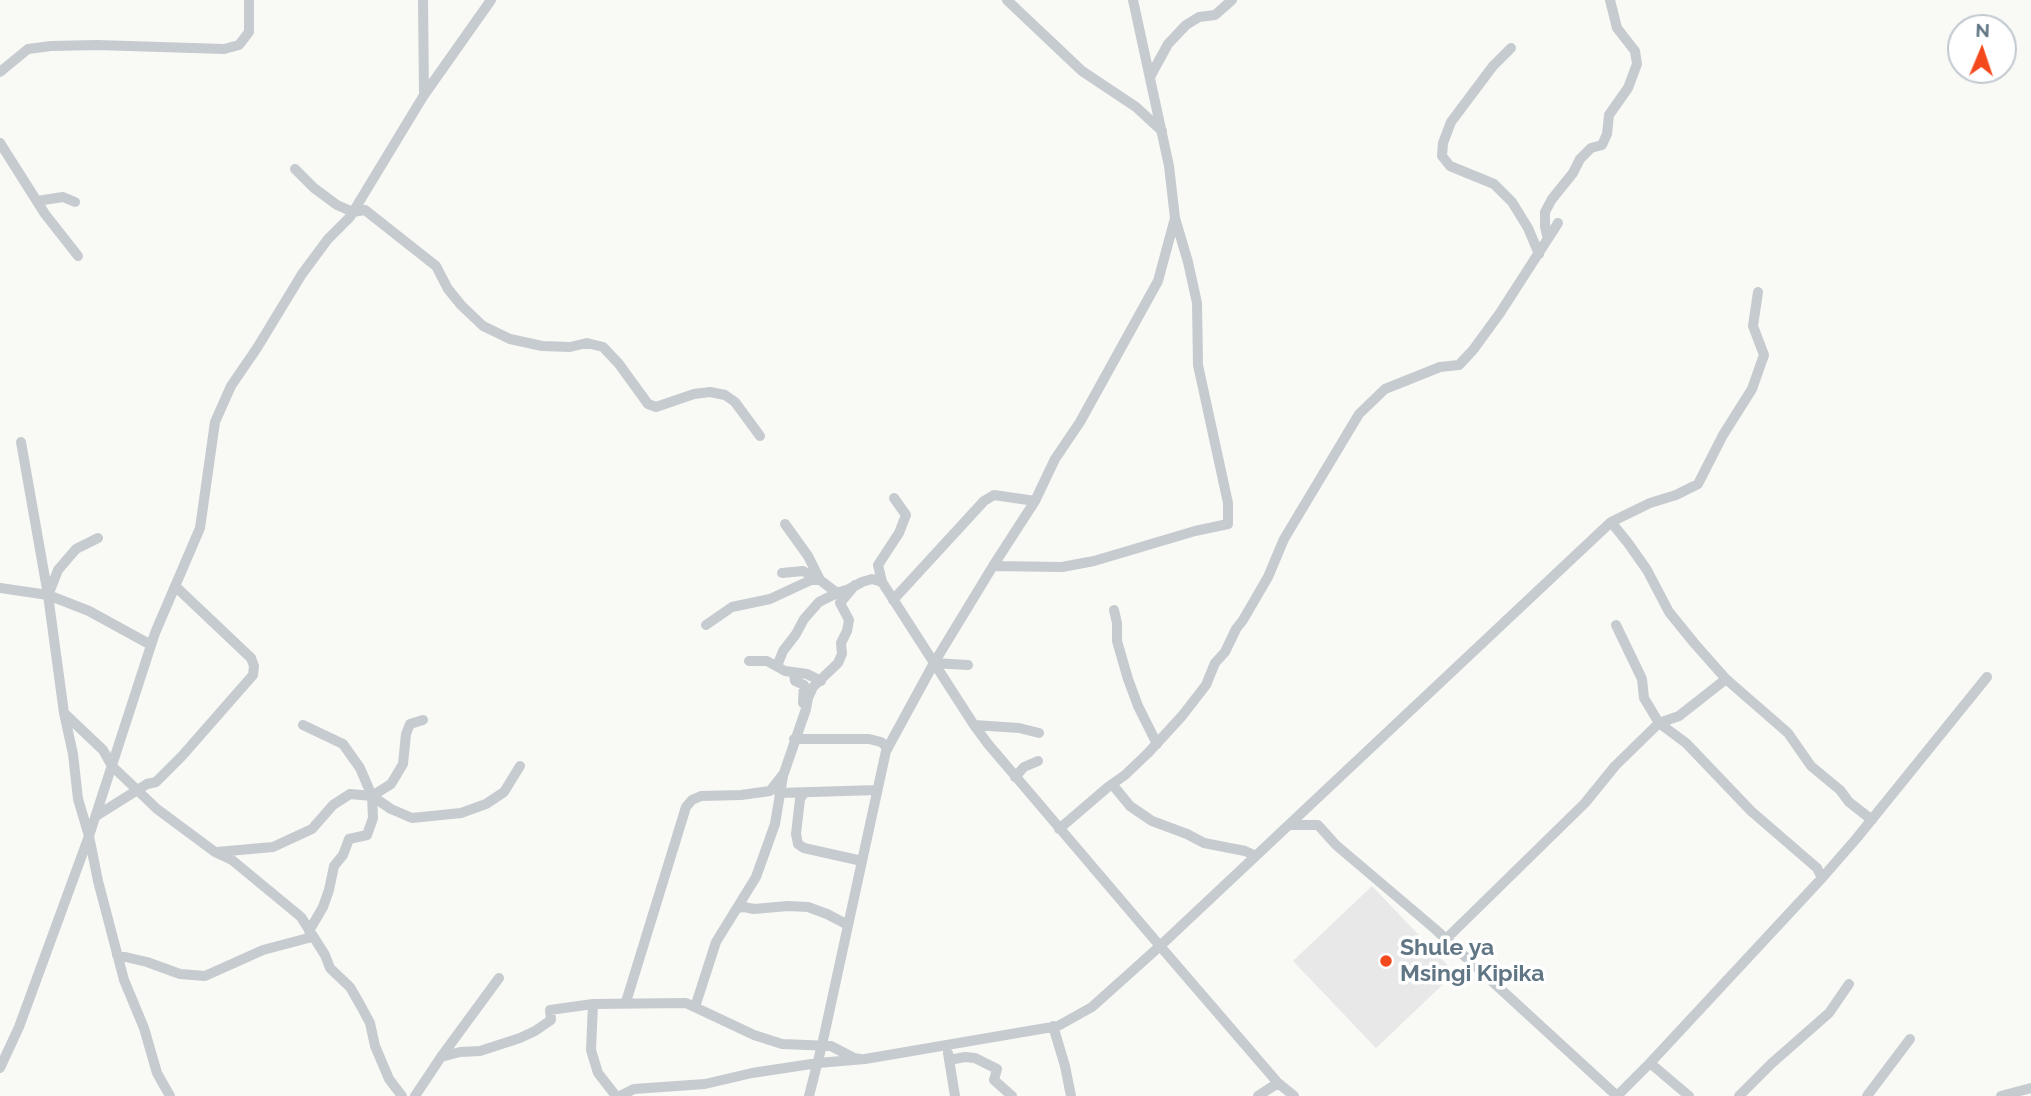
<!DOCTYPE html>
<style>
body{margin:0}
#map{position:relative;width:2031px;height:1096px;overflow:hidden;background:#f9f9f6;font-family:Raleway,sans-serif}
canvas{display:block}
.north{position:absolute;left:1947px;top:14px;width:70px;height:70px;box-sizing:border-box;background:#fff;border:2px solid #c0c8ce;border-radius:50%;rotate:2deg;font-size:19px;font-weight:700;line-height:28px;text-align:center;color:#617684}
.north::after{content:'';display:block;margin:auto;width:24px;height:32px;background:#f4491c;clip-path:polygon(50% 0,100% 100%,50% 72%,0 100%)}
</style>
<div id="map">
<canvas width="2031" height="1096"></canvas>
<div class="north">N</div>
</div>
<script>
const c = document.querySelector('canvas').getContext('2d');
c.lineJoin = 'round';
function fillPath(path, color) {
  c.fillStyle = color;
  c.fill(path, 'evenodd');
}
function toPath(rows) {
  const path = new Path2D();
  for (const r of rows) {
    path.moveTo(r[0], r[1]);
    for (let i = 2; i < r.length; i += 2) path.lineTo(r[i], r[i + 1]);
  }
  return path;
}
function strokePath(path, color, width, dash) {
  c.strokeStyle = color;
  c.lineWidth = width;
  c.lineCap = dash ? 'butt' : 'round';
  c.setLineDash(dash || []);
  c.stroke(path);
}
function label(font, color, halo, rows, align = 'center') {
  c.font = font + ' Raleway,sans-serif';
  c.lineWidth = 7;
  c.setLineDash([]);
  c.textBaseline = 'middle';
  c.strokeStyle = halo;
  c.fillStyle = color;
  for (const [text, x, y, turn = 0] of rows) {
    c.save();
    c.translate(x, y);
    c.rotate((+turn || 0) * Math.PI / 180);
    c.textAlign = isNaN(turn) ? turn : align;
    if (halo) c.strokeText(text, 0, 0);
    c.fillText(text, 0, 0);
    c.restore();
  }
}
fillPath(toPath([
 [1372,886,1455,973,1376,1048,1293,961]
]), '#e7e8e7');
strokePath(toPath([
 [423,0,424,95],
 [1007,0,1082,71,1136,107,1162,131],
 [1511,48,1493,66,1451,122,1443,143,1442,156,1450,166,1494,184,1512,202,1528,228,1539,254],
 [0,72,28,49,51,46,97,45,224,49,239,45,249,32,249,0],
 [1150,77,1168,44,1186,25,1199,17,1215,15,1232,0],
 [0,143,45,214,78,256],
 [295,169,314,188,337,205,353,212,365,210,436,266,448,289,461,305,483,326,510,339,542,346,570,347,587,343,603,347,619,364,648,404,656,407,694,394,710,392,725,395,735,402,760,436],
 [37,201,63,197,75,202],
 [1548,239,1545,227,1545,212,1552,199,1573,173,1580,159,1591,148,1602,145,1607,134,1609,115,1628,88,1637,64,1635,51,1617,28,1610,0],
 [21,442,48,595],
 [1611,522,1628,543,1647,570,1669,612,1695,644,1726,679,1788,733,1811,766,1840,790,1849,802,1872,820],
 [785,524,808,556,820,580],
 [993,566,1062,567,1094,561,1195,531,1228,524,1228,503,1198,365,1197,303,1188,262,1175,218],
 [782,573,803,571,819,580],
 [0,588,48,595,64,713,73,754,78,799,89,836,98,881,124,980,144,1028,157,1073,170,1096],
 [49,593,58,570,76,549,98,538],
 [48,595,89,611,151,645],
 [893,600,984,501,994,495,1035,501],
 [1114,610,1117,623,1117,641,1128,679,1138,706,1157,744],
 [706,625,732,607,770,599,811,580,820,580,837,593,849,589,862,582,872,579,882,582],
 [1616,625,1642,679,1644,698,1659,723,1686,743,1751,811,1817,868,1822,878],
 [749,661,767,661,785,671,807,674,821,681],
 [934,663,968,665],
 [777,666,783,651,796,634,804,619,819,602,837,593,839,595],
 [794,674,795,681,804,685,803,703],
 [65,714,103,750,112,766,157,809,215,852,232,860,301,917,325,955,330,968,350,987,362,1008,370,1023,375,1046,389,1079,402,1096],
 [303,725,343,744,360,768,372,796,373,818,367,835,349,839,343,855,334,866,329,890,323,907,309,931],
 [974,725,1019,728,1039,733],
 [794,739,869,739,881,742,888,748],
 [1015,777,1024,767,1038,761],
 [1112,784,1130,806,1152,821,1187,834,1204,843,1245,851,1256,856],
 [779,793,877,790],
 [804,793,800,799,796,834,798,844,804,848,862,861],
 [372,796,391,784,403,764,406,734,410,724,423,720],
 [96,816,147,784,156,782,182,756,253,675,254,666,251,658,175,586],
 [1291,825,1318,825,1336,845,1435,929,1617,1096],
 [1059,829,1108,787,1125,775,1148,753,1182,716,1206,685,1215,663,1225,652,1236,629,1243,620,1268,577,1284,539,1359,414,1385,389,1440,367,1459,365,1473,350,1500,313,1558,223],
 [217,852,273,847,312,829,333,805,350,794,372,796,391,809,412,818,461,813,486,804,504,792,520,766],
 [737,908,744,907,754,909,788,906,808,907,827,914,848,925],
 [1446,939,1585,803,1615,766,1659,723,1679,716,1726,679],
 [117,955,147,962,180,974,205,976,263,950,312,937],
 [626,1002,686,807,692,800,701,796,741,795,770,791,784,773,806,709,808,698,813,687,838,663,842,654,841,643,847,631,849,620,840,603,855,585],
 [593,1004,591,1050,598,1073,616,1096],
 [695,1007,716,942,756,877,775,824,783,776],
 [1053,1026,1065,1066,1071,1096],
 [948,1053,955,1096],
 [441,1057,499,978],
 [949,1060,965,1057,975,1058,997,1069,994,1080,1012,1096],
 [1650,1063,1689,1096],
 [0,1068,19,1027,89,836,155,633,200,528,215,422,231,386,257,348,302,274,328,239,350,217,424,95,491,0],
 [415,1096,441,1057,460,1052,480,1051,520,1038,535,1031,551,1020,550,1010,593,1004,686,1003,754,1035,782,1044,831,1046,854,1058,860,1059],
 [620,1096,634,1089,705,1084,752,1073,818,1063,865,1059,1058,1026,1092,1007,1160,946,988,744,974,725,882,582,878,565,899,533,906,515,894,498],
 [809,1096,822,1045,886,751,934,663,993,566,1035,501,1055,459,1080,422,1158,281,1175,218,1169,166,1133,0],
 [1258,1096,1278,1083],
 [1294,1096,1278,1083,1160,946,1611,522,1650,503,1676,495,1698,484,1723,435,1752,389,1764,355,1753,326,1758,292],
 [1617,1096,1650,1063,1822,878,1856,839,1987,677],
 [1739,1096,1771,1064,1829,1013,1849,984],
 [1867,1096,1910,1039],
 [2001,1096,2031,1088]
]), '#c6cbcf', 10);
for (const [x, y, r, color] of [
 [1386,961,7,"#f4491c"]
]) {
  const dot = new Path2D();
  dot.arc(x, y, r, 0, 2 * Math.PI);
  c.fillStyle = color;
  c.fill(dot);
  strokePath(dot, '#fff', 2.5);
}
label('bold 23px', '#617684', '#fff', [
 ["Shule ya",1400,948],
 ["Msingi Kipika",1400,974]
], 'left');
</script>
